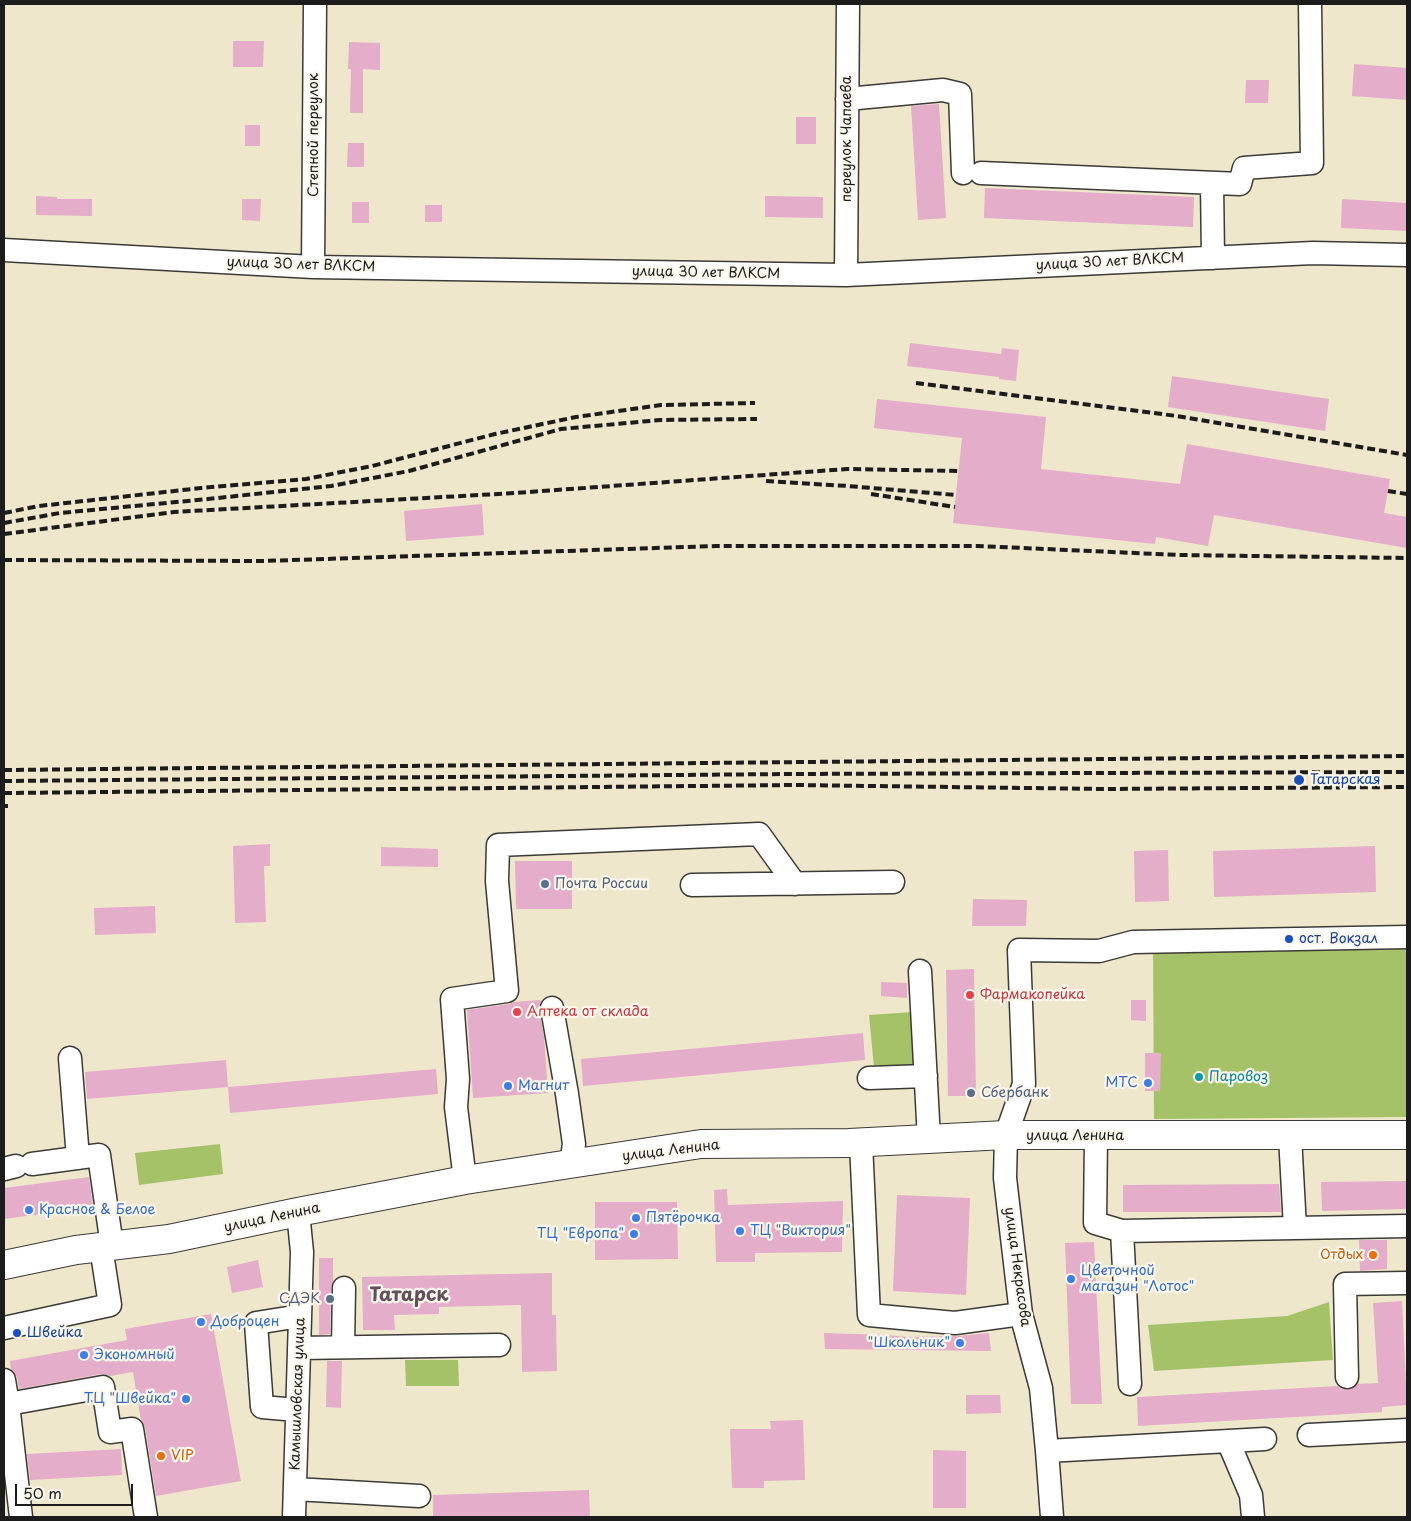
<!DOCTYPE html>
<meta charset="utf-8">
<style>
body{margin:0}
#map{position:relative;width:1411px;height:1521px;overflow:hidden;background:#efe7cb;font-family:"Playpen Sans",sans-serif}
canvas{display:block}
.frame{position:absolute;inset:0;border:5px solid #1c1c1c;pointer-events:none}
.scale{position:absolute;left:15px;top:1484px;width:118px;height:22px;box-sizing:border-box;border:2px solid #1c1c1c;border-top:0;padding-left:6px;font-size:15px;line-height:18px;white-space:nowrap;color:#1c1c1c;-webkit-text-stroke:4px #fbf7ec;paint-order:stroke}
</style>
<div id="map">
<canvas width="1411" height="1521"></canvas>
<div class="frame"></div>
<div class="scale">50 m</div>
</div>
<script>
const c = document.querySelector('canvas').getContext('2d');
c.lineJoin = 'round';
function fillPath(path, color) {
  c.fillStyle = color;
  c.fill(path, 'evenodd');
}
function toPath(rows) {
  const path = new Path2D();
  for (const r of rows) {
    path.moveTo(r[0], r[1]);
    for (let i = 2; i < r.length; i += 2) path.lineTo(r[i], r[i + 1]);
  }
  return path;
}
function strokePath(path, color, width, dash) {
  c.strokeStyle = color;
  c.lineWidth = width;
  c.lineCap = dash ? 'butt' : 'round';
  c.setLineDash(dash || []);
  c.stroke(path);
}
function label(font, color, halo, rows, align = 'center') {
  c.font = font + ' "Playpen Sans",sans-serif';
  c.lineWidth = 4.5;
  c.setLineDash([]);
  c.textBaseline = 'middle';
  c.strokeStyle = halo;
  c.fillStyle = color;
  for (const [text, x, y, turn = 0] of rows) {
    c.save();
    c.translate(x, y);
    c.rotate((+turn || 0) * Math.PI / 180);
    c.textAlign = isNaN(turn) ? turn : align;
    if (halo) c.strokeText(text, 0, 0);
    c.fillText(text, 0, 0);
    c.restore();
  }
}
fillPath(toPath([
 [1407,945,1407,1117,1154,1119,1153,947],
 [912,1012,917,1065,874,1067,869,1015],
 [220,1144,223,1174,139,1185,135,1153],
 [1329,1302,1333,1360,1154,1371,1148,1325,1287,1316],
 [405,1360,458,1360,459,1386,406,1386]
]), '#a6c268');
fillPath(toPath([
 [233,41,264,41,263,67,233,67],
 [349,42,380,43,380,70,363,69,363,113,350,113,351,69,348,69],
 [1354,64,1407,68,1407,100,1352,96],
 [1246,80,1269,80,1268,103,1245,103],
 [939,104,946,218,918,220,911,106],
 [796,117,816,117,816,144,796,144],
 [245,125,260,125,260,146,245,146],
 [348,143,364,143,364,167,347,167],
 [985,188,1194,197,1193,227,984,218],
 [36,196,57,197,57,199,92,199,92,216,36,215],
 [765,196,823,197,823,218,765,217],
 [242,199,261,199,260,221,242,220],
 [1342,199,1407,203,1407,231,1341,228],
 [352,202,369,202,369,223,352,223],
 [425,205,442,205,442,222,425,222],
 [910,343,1001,354,1002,348,1019,350,1016,381,999,379,999,377,907,366],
 [1172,376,1329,399,1325,431,1168,407],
 [877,399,1046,417,1041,469,1180,484,1187,444,1390,479,1384,513,1407,517,1407,548,1214,515,1208,546,1156,537,1155,544,953,523,962,438,874,428],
 [482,504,484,535,406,541,404,511],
 [270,844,270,866,264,866,266,922,235,923,233,846],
 [1375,846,1376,892,1214,897,1213,851],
 [381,847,438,849,438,867,381,866],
 [1168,850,1169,901,1135,902,1134,851],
 [515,861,572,861,572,909,516,909],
 [973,899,1027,900,1026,926,972,926],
 [155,906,156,933,95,935,94,908],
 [974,969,976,1096,948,1096,946,970],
 [881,982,907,983,907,998,881,996],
 [541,1000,539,1010,544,1036,548,1093,473,1098,467,1010,509,1004,514,1002],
 [1131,1000,1146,1000,1146,1021,1131,1020],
 [863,1033,865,1060,583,1086,581,1059],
 [1145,1053,1161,1053,1160,1091,1145,1091],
 [226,1060,228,1087,87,1099,85,1072],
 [436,1069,438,1094,230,1113,228,1087],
 [89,1177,93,1207,4,1219,4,1188],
 [1407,1181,1407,1209,1322,1211,1321,1182],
 [1279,1184,1281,1212,1123,1212,1123,1185],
 [727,1189,728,1205,843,1201,842,1252,755,1253,755,1262,716,1262,714,1190],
 [897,1195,970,1198,966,1295,893,1291],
 [595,1202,677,1202,678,1259,595,1260],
 [1359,1240,1387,1240,1387,1269,1360,1271],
 [1094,1242,1102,1404,1071,1404,1065,1243],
 [319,1258,333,1258,333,1281,331,1288,330,1334,319,1335],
 [258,1260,263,1287,232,1293,227,1267],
 [552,1273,552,1315,556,1315,557,1371,522,1372,521,1305,439,1307,439,1314,394,1315,395,1330,363,1330,362,1277],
 [1402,1301,1407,1405,1382,1407,1382,1412,1138,1426,1137,1397,1338,1386,1341,1389,1348,1390,1353,1388,1357,1384,1378,1383,1373,1303],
 [211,1314,241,1481,156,1496,145,1427,141,1420,133,1372,110,1376,101,1374,19,1389,17,1377,11,1370,10,1361,127,1340,125,1329],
 [824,1333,887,1335,906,1337,957,1336,989,1333,991,1351,825,1349],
 [327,1361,342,1361,341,1408,326,1407],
 [966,1395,1000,1395,1001,1413,966,1414],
 [803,1420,805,1480,764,1481,764,1488,732,1488,730,1429,771,1429,770,1421],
 [121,1449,122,1475,30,1480,27,1454],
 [933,1450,966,1451,966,1508,933,1508],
 [589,1490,590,1517,433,1517,433,1495]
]), '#e4adca');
const minor = toPath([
 [847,99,943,90,960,94,963,173],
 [981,173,1240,184,1244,168,1312,163,1310,4],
 [1212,183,1213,258],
 [4,250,313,267,846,275,1313,253,1407,255],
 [313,267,315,4],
 [846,275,848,4],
 [692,885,893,882],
 [920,971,929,1139],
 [552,1008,567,1094,574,1144,571,1164],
 [70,1058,78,1158],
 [869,1078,926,1076],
 [1096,1135,1095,1223,1122,1231],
 [861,1143,869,1315,955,1323,1021,1314],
 [32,1164,99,1155,112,1246],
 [4,1169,16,1166],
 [465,1180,456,1107,458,1079,452,999,507,991,497,881,498,845,759,834,795,884],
 [1295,1228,1407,1226],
 [4,1328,110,1305,101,1247],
 [343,1347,344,1288],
 [299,1348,499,1345],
 [1347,1377,1345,1284,1407,1283],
 [4,1380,8,1404,103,1387,110,1432,132,1429,146,1517],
 [1130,1384,1122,1231,1295,1228,1290,1136],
 [8,1404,21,1517],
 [297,1410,262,1407,256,1323,300,1316],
 [1309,1435,1407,1430],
 [1228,1441,1251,1495,1253,1517],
 [1047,1451,1265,1439],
 [295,1489,419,1496],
 [294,1517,302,1252,298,1212],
 [1052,1517,1047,1451,1041,1388,1021,1314,1005,1178,1006,1135,1024,1084,1019,950,1099,951,1133,942,1407,937]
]);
const major = toPath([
 [4,1265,76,1250,169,1239,298,1212,465,1180,701,1144,849,1143,1006,1135,1407,1135]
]);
strokePath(minor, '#3c3a36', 25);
strokePath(major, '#3c3a36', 30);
strokePath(minor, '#fff', 22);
strokePath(major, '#fff', 28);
strokePath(toPath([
 [916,383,1177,416,1407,455],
 [766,481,848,486,956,495],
 [1388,491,1407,494],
 [871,494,955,507],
 [4,513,39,506,201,488,306,479,372,466,495,434,576,417,661,405,755,403],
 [4,523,60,513,208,499,331,486,409,471,561,429,660,420,757,419],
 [4,534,174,512,515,493,847,469,958,471],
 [4,560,264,561,716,546,978,546,1180,555,1407,558],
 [4,770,1407,756],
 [4,781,786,774,1407,772],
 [4,793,795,785,1105,789,1407,787],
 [4,806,8,806]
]), '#1c1c1c', 4, [8, 4]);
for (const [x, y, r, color] of [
 [1299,780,6,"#1a4fb4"],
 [545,884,5,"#5c6f8a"],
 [1289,939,5,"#1a4fb4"],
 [970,995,5,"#e0444e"],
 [517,1012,5,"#e0444e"],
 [1199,1077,5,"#0f9aa8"],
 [1148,1083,5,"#3f7fe0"],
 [508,1086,5,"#3f7fe0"],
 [971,1093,5,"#5c6f8a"],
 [29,1210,5,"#3f7fe0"],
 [636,1218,5,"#3f7fe0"],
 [740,1231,5,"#3f7fe0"],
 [634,1234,5,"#3f7fe0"],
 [1373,1255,5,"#e8710a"],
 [1071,1279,5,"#3f7fe0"],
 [330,1299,5,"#5c6f8a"],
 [201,1322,5,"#3f7fe0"],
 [17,1333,5,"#1a4fb4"],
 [960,1343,5,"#3f7fe0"],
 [84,1355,5,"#3f7fe0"],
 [186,1399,5,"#3f7fe0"],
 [161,1456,5,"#e8710a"]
]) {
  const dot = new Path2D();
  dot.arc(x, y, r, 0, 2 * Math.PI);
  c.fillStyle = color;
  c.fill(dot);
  strokePath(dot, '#fbf7ec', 2);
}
label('14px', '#1c1c1c', '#fbf7ec', [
 ["Степной переулок",314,135,-90],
 ["переулок Чапаева",847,139,-90],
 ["улица 30 лет ВЛКСМ",1110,262,-3],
 ["улица 30 лет ВЛКСМ",301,265,2],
 ["улица 30 лет ВЛКСМ",706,273,1],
 ["улица Ленина",1075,1136],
 ["улица Ленина",671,1151,-7],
 ["улица Ленина",272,1218,-12],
 ["улица Некрасова",1017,1267,82],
 ["Камышловская улица",298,1394,-88]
]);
label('14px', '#164399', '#fbf7ec', [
 ["Татарская",1310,780],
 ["ост. Вокзал",1299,939],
 ["Швейка",27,1333]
], 'left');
label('14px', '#4e5e75', '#fbf7ec', [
 ["Почта России",555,884],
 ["Сбербанк",981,1093],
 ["СДЭК",320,1299,"right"]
], 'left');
label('14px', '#be3a42', '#fbf7ec', [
 ["Фармакопейка",980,995],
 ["Аптека от склада",527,1012]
], 'left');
label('14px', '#0d838f', '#fbf7ec', [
 ["Паровоз",1209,1077]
], 'left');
label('14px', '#366cbe', '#fbf7ec', [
 ["МТС",1138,1083,"right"],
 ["Магнит",518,1086],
 ["Красное & Белое",39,1210],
 ["Пятёрочка",646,1218],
 ["ТЦ \"Виктория\"",750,1231],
 ["ТЦ \"Европа\"",624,1234,"right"],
 ["Цветочной",1081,1271],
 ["магазин \"Лотос\"",1081,1287],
 ["Доброцен",211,1322],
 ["\"Школьник\"",950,1343,"right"],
 ["Экономный",94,1355],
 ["ТЦ \"Швейка\"",176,1399,"right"]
], 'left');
label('14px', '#c56008', '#fbf7ec', [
 ["Отдых",1363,1255],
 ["VIP",171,1456,"left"]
], 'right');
label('bold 19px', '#624f59', '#fbf7ec', [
 ["Татарск",409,1296]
]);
</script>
